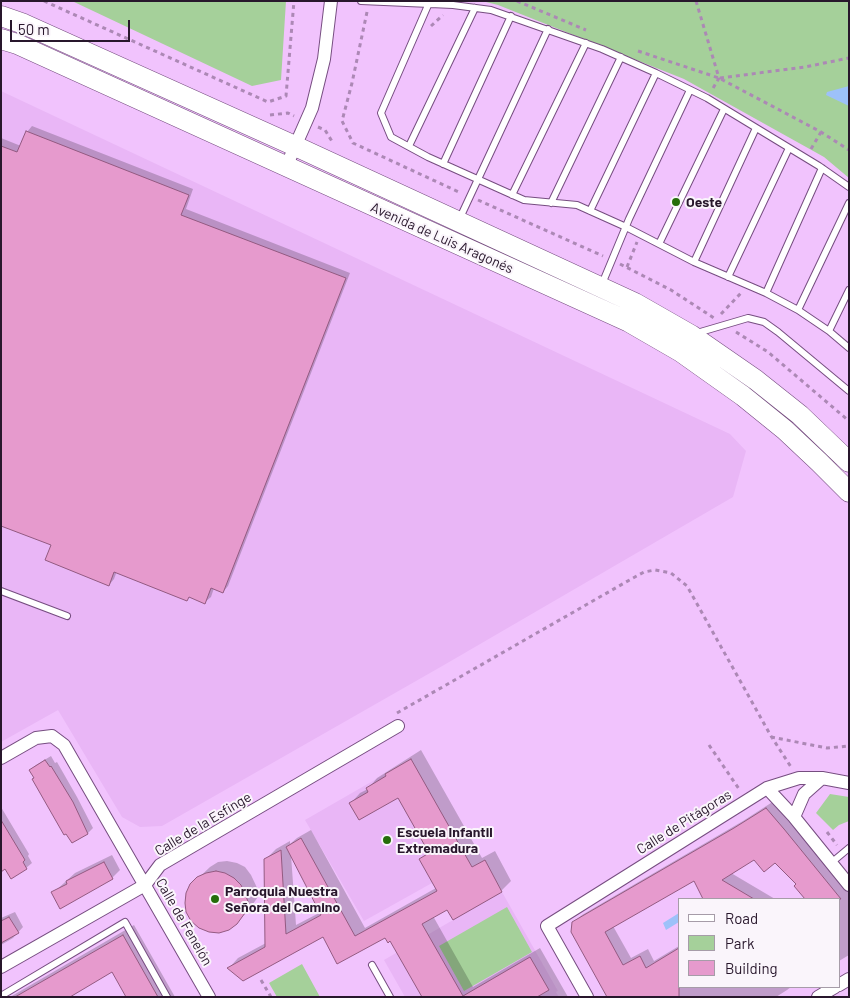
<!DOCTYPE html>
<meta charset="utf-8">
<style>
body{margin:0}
#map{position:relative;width:850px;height:998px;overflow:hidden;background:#f1c3fd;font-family:Barlow,sans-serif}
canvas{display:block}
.frame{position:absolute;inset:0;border:2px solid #28172c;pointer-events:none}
.legend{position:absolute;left:678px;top:898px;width:162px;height:90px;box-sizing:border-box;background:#faf5fb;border:1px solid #a69ca8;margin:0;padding:6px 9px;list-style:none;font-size:15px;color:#28172c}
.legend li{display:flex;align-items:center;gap:10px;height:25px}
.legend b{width:25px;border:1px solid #a69ca8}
.scale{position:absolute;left:10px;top:20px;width:120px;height:22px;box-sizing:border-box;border:2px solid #28172c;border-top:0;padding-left:6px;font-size:15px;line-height:18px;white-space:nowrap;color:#28172c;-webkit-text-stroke:4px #faf5fb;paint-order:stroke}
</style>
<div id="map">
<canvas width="850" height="998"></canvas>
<div class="frame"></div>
<ul class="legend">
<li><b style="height:6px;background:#fff"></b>Road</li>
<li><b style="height:14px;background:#a5d09a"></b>Park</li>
<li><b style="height:14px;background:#e69acd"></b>Building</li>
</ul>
<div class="scale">50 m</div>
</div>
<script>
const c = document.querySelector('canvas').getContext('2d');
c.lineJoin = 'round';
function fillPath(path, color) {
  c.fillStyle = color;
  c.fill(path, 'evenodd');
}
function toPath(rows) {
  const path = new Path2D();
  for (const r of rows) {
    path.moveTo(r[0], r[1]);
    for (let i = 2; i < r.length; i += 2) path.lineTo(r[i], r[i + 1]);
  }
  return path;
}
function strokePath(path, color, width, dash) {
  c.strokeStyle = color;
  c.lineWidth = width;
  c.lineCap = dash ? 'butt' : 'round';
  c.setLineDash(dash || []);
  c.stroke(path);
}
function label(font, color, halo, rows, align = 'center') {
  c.font = font + ' Barlow,sans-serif';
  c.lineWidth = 4;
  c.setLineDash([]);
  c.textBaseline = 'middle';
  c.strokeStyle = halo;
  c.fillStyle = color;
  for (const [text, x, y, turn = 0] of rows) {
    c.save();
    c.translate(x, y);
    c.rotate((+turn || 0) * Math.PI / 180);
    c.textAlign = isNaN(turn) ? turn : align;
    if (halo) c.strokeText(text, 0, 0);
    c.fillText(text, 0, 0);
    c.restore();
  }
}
fillPath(toPath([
 [1,91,730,434,746,451,733,497,444,665,162,826,140,827,122,817,58,710,1,742],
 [411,759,472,867,502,892,558,991,556,992,559,997,405,997,384,960,453,920,432,883,364,921,305,820]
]), '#e9b6f6');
fillPath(toPath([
 [72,1,286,1,281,80,252,86],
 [482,1,849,1,849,178,824,157,684,79,498,5],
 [830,794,849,797,849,821,839,825,833,830,816,813],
 [507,907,532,952,464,991,439,946],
 [302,964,320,997,277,997,269,983]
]), '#a5d09a');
fillPath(toPath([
 [849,86,849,106,826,95,827,92],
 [679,913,679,922,666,930,663,923]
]), '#9dc1f9');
fillPath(toPath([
 [32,126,193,189,186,209,350,273,228,586,223,592,214,588,211,597,205,602,190,596,186,600,117,571,114,579,109,585,52,544,1,525,1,138,21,146,27,132],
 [421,750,482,858,495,851,511,881,501,891,448,908,433,916,473,987,540,948,568,997,423,997,391,940,385,936,338,962,323,936,229,968,238,958,266,943,266,859,276,849,290,841,290,844,297,838,311,830,365,928,436,888,421,859,429,851,398,796,351,803,360,793,368,789,377,778],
 [291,855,321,912,296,925],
 [51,756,55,763,57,762,77,797,93,828,88,833,72,842,30,770,36,765],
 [774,801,849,891,849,955,839,961,839,899,807,899,796,886,798,884,776,862,754,859,731,873,775,899,705,899,694,879,613,926,631,958,648,949,654,961,679,946,679,987,791,987,787,990,776,997,608,997,573,923,582,915,743,821],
 [1,807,29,854,28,856,32,863,26,868,6,868,1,865],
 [112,855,120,870,112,878,53,893,75,873],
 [227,861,237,863,245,867,251,875,260,894,248,911,236,923,191,885,210,867,218,862],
 [15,912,23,927,13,938,1,945,1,918],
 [134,925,175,997,128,997,113,970,67,997,10,997]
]), '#0003');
const building = toPath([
 [26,131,189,195,181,215,346,278,223,593,211,588,205,604,189,597,187,601,114,572,109,586,45,560,51,545,1,526,1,146,17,152,26,131],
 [411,759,472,867,485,860,502,892,453,920,447,910,422,924,463,996,530,957,549,990,537,997,422,997,390,941,388,943,385,938,337,964,323,937,243,981,227,968,265,947,264,859,281,850,286,934,321,915,286,847,301,838,355,936,437,891,419,859,429,853,398,798,359,820,349,803,368,792,366,788,386,776,385,774,411,759],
 [45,760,50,767,51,766,73,802,88,834,72,843,66,834,64,835,32,779,34,778,29,770,45,760],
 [766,808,784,829,841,899,805,899,794,886,796,884,775,863,764,872,754,860,722,880,754,899,703,899,694,881,605,932,623,965,640,956,646,968,679,948,679,997,607,997,571,932,572,922,734,828,766,808],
 [1,820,25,860,23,862,27,869,11,879,5,869,1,872,1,820],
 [104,862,113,879,60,909,51,892,67,884,66,881,104,862],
 [216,871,225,873,234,878,241,885,250,906,237,924,229,930,219,933,209,932,199,928,191,921,186,912,185,903,186,893,190,884,197,877,206,873,216,871],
 [9,917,19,933,1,943,1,921,9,917],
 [123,935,158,997,126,997,112,972,70,997,15,997,123,935]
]);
fillPath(building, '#e69acd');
strokePath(building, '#935a81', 1);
const lane = toPath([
 [361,1,453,5,491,10,602,49,656,73,707,98,819,166,849,187],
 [429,3,381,113,391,137,428,157,524,200,577,205,626,227,694,262,766,293,798,310,829,331,849,348],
 [409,146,475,8],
 [443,164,511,16],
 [512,195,586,43],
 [551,203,621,57],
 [590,211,656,73],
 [459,220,548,29],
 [659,244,724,109],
 [694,262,756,128],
 [728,277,789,148],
 [602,284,629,219,690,90],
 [766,293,822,168],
 [798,310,849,203],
 [829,331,849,290],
 [697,333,748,318,764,322,778,332,849,391],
 [1,591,67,616],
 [831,863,849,848],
 [372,965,390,997],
 [1,996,125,922,167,997]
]);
const street = toPath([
 [286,167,312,108,324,59,331,1],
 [1,758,36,738,52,736,64,745,209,997],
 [767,788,794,817,849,885],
 [794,817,804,794,822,778],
 [1,967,145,885,160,865,398,726],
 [839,985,849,979],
 [587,997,547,926,767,788,799,778,822,778,849,783],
 [818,997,835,987]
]);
const primary = toPath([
 [1,16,24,24,295,146,635,303,691,335,756,380,800,415,849,462],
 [1,39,17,44,629,322,681,352,743,396,785,430,819,462,849,492]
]);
strokePath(lane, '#764d80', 8);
strokePath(street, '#764d80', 14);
strokePath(primary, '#764d80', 21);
strokePath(toPath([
 [44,1,268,102,286,96,294,1],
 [517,1,586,30],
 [696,1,719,78,712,90],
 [367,12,352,83,342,121,353,143,461,193],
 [431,26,443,15],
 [638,51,719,78,821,132,849,150],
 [720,78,805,67,849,58],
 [270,115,288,113,294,116],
 [318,127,325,130,333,143],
 [811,149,821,132],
 [478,200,603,256],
 [620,264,671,290,714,318],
 [627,267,637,242],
 [721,314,741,293],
 [736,332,768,352,849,421],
 [397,713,633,578,644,572,655,570,671,573,687,586,771,736,791,767],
 [771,737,827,748,849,746],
 [709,745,739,789],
 [827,832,837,845],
 [261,980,271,997]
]), '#ac88b5', 3, [4, 4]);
strokePath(lane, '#fff', 6);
strokePath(street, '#fff', 12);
strokePath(primary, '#fff', 20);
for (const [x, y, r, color] of [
 [676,202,5,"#266d0a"],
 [387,840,5,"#266d0a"],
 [215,899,5,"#266d0a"]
]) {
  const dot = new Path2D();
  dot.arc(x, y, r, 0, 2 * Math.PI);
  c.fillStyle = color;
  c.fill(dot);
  strokePath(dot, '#faf5fb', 2);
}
label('bold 14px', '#28172c', '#faf5fb', [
 ["Oeste",686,202],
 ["Escuela Infantil",397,832],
 ["Extremadura",397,848],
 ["Parroquia Nuestra",225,891],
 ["Señora del Camino",225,907]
], 'left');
label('14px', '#28172c', '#faf5fb', [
 ["Avenida de Luis Aragonés",442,238,24],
 ["Calle de Pitágoras",684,822,-32],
 ["Calle de la Esfinge",203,824,-31],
 ["Calle de Fenelón",184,922,60]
]);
</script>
